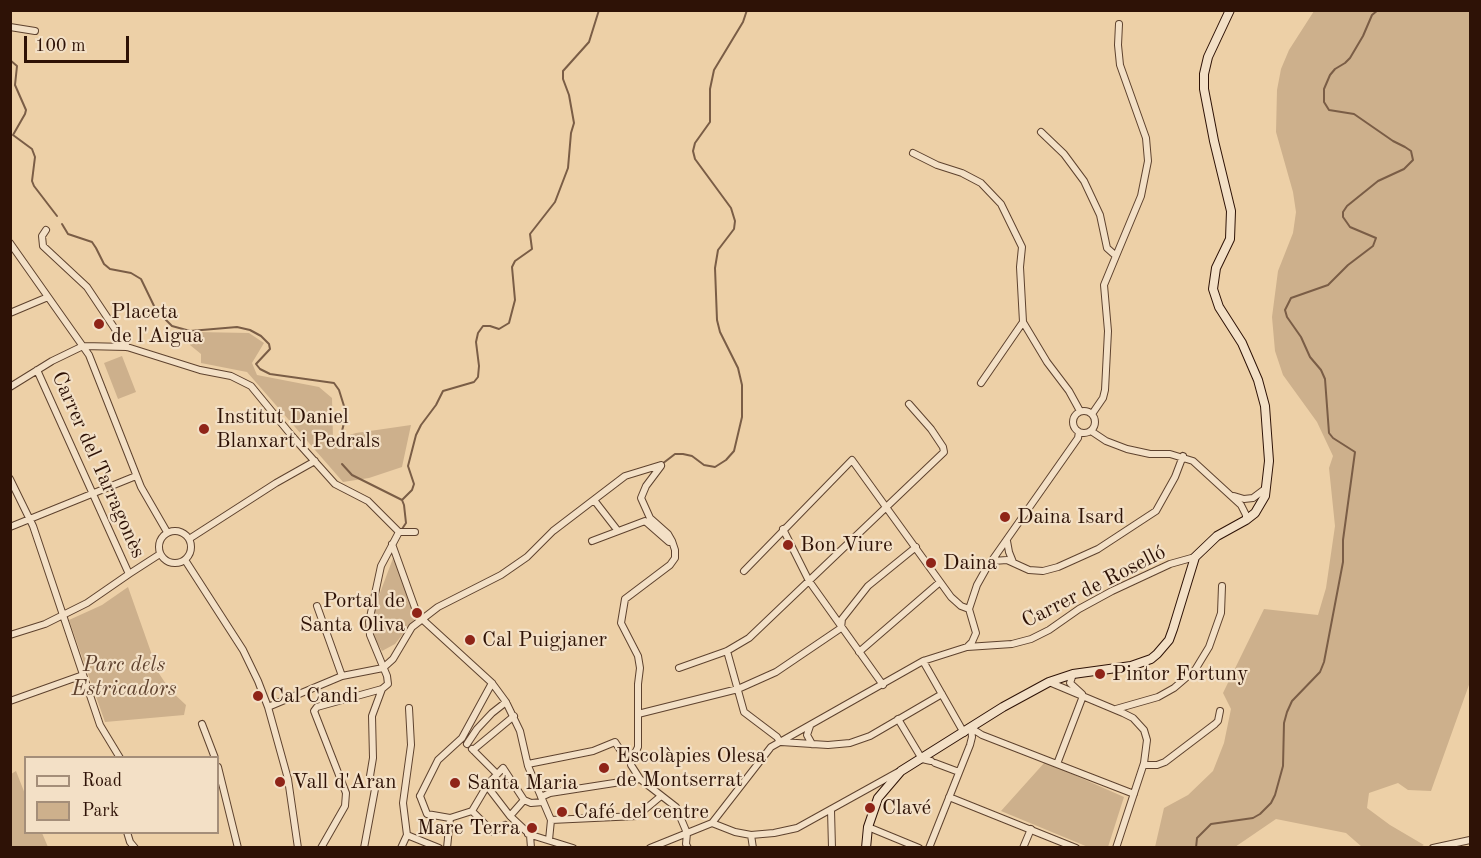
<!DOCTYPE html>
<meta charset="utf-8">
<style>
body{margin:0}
#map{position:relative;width:1481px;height:858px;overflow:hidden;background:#edd0a7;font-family:"Old Standard TT",serif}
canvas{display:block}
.frame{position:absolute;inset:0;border:12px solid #2e1206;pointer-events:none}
.legend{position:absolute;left:24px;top:756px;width:195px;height:78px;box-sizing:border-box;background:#f3e0c6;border:2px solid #a48e79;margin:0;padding:8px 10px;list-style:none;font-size:18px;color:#2e1206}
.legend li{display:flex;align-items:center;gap:12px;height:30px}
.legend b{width:30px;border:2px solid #a48e79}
.scale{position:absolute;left:24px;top:36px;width:105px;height:27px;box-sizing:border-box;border:3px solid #2e1206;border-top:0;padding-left:8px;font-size:18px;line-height:21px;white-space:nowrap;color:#2e1206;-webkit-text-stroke:4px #f3e0c6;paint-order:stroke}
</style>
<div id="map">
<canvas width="1481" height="858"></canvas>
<div class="frame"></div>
<ul class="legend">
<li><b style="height:8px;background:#f3e0c6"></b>Road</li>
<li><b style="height:16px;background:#cdb08c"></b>Park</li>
</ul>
<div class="scale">100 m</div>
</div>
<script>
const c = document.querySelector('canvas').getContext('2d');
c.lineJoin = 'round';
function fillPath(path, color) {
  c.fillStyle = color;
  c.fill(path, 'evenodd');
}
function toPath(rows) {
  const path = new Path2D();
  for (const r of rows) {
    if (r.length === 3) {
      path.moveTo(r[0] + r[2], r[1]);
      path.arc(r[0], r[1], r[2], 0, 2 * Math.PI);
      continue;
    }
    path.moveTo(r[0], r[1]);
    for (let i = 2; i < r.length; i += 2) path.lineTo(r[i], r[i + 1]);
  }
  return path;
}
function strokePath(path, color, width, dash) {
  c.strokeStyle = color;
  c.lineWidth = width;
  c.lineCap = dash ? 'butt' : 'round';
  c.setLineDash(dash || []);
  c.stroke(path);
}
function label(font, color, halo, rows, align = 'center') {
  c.font = font + ' "Old Standard TT",serif';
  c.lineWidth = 4.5;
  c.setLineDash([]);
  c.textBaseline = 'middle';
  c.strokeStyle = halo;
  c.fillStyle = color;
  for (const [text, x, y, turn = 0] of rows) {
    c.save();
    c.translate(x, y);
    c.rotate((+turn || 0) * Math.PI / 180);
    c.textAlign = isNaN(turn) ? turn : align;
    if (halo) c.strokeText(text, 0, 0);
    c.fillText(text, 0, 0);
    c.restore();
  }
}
fillPath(toPath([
 [1314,11,1470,11,1470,682,1431,791,1408,790,1398,783,1369,793,1367,808,1390,825,1424,845,1418,848,1362,847,1346,833,1276,819,1235,847,1155,847,1164,808,1188,795,1213,771,1224,743,1231,709,1223,693,1264,609,1318,615,1326,588,1335,526,1329,468,1333,456,1317,422,1283,375,1275,351,1272,317,1278,271,1293,233,1296,212,1293,192,1276,132,1277,90,1281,69,1289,50],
 [196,332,249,333,264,343,252,363,257,375,319,387,332,398,333,440,356,433,411,425,402,467,369,478,343,482,247,372,201,363,201,354,190,345],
 [122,356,136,392,118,399,104,363],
 [395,553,417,616,395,644,382,651,376,641,369,622],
 [128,587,158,672,170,690,186,705,184,715,105,722,69,620,102,605],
 [1045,762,1124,797,1108,847,1088,847,1001,811],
 [16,771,25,794,26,832,42,833,48,847,11,847,11,774]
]), '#cdb08c');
strokePath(toPath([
 [10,60,17,66,15,85,26,110,25,114,13,135,32,149,35,157,32,181,34,186,57,216],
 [62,224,68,234,92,242,96,248,104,264,110,269,131,273,141,279,156,310,172,326,190,331,237,327,250,330,261,336,269,344,270,349,256,364,260,369,270,374,334,383,339,390,344,406,345,419,341,435],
 [342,464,352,475,402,500,404,505,406,523,402,529],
 [662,464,675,454,683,454,692,456,704,465,715,467,726,460,734,451,742,417,742,385,738,368,720,332,717,320,715,268,718,250,734,229,735,221,731,208,695,159,693,151,695,143,710,122,710,89,714,70,743,22,747,10],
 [402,500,412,490,414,484,408,466,416,435,421,425,436,405,443,391,474,382,478,377,479,366,476,342,478,333,483,326,490,326,499,329,509,323,515,300,512,267,515,261,532,249,530,234,555,202,568,168,571,133,574,123,569,95,563,79,563,71,589,42,599,10],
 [1196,848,1197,838,1211,824,1253,818,1260,814,1271,803,1275,795,1283,766,1284,723,1287,712,1292,701,1320,672,1324,662,1343,562,1343,540,1355,452,1333,438,1329,433,1325,379,1321,370,1310,357,1301,337,1287,317,1285,310,1291,298,1328,285,1348,265,1373,246,1376,238,1350,227,1343,217,1343,212,1347,206,1378,181,1404,169,1413,160,1411,151,1405,147,1393,141,1354,114,1329,110,1324,102,1324,89,1330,75,1335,69,1345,63,1350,58,1363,36,1372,15,1378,10]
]), '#7a5d46', 2);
const street = toPath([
 [10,27,35,31],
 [1041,132,1064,154,1084,181,1100,215,1107,248,1116,256,1104,285,1108,331,1105,390,1103,398,1092,414],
 [913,153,937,165,962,173,981,183,1001,204,1022,247,1020,267,1023,322,1047,362,1069,391,1080,411],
 [46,230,42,236,43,246,87,287,127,347],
 [10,243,89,355,141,487,167,532],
 [1116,256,1141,196,1148,161,1146,138,1120,65,1118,45,1119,24],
 [10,313,48,297],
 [37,370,129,574],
 [981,383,1023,322],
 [10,387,52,361,83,346,127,347,200,370,231,376,251,386,292,436,335,484,368,501,399,532,415,532],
 [1084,422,11],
 [1091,431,1106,441,1127,449,1150,454,1170,454,1193,461,1241,505,1246,515,1246,520],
 [661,466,646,486,641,498,650,518,668,534,672,541,675,550,675,558,670,565,625,599,621,623,638,656,640,668,638,684,638,747,632,759,631,765,640,779,676,807,687,833,686,844,688,848],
 [10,479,33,526,100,725,120,758],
 [1234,496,1244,499,1253,498,1265,489],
 [594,500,618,531],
 [10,527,136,476],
 [783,529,809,581,883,685],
 [175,547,16],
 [189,539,276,483,315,461],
 [592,541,645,521,669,542,671,541],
 [1007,541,1009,552,1013,562],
 [392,544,415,608,422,619,492,683,506,702,520,731,528,766,551,820,549,840],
 [185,560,243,650,258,681,268,707,288,779,298,848],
 [993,561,1007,560,1029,570,1043,571,1058,567,1098,549,1156,511,1175,477,1183,456],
 [744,571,852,460,951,597,961,606,969,609],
 [317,606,342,676],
 [10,635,45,624,87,603,129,574,160,554],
 [968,646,972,642,976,633,969,609,977,585,986,569,1078,438,1079,432],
 [727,651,744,712,777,737,780,742],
 [859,652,940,582],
 [923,661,964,733],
 [679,668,727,651,749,638,944,452,943,447,931,429,909,404],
 [1073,674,1070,683,1082,694],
 [1049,682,1123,713,1133,718,1144,730,1147,740,1144,763,1116,848],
 [10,701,83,675],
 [268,707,342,676,383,668,393,659,412,627,438,607,501,575,527,557,553,531,625,476,661,465],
 [1116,709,1158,697,1174,688,1195,670,1209,647,1221,613,1222,586],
 [638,714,738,689,776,672,841,628,842,619,868,586,916,547],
 [898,719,922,759,931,761],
 [202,724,215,758],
 [810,726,807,735,812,744],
 [971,728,982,735,1134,794],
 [781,742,828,745,850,743,870,736,942,694],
 [467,744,477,729,492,713,506,702],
 [472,749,497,774],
 [473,750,514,716],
 [935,763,959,772],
 [528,764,593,751,615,742,623,754,632,759],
 [1057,764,1083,696],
 [1144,765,1157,765,1165,762,1215,724,1218,721,1220,711],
 [218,767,238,848],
 [487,786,510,816,526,831],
 [420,796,438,760,462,738,492,683],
 [420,796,427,814,450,818,472,811],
 [541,797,550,793,640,779],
 [949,797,1076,848],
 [831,810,832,848],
 [472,811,488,784,503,768,524,800,531,803,543,802],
 [472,811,493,832,505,825],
 [510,816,524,800],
 [551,820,637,816,661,796],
 [712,823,771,747,923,661,967,647,1012,644,1031,639,1049,630,1079,609,1112,591,1170,564,1195,557],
 [868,827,919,848],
 [127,832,130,842,135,848],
 [528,834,573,848],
 [407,835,439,848],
 [530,835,531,848],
 [751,835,753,848],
 [321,848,345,806,346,793,314,711,317,707,382,689,388,684,387,676,370,635,369,622,381,566,399,532],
 [364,848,375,789,370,776,373,758,372,716,382,689],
 [401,848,407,835,403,803,411,745,409,708],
 [447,848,450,818],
 [650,848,712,823,735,832,751,835,774,833,797,828,898,772],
 [929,848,970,745,972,737,971,728],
 [1023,848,1031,829],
 [1433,848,1470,840]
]);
const secondary = toPath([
 [866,848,868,827,878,798,901,771,1003,707,1049,682,1073,674,1131,666,1151,659,1157,654,1169,640,1173,629,1195,557,1217,536,1246,520,1255,513,1265,496,1269,461,1265,406,1258,380,1242,343,1219,307,1213,289,1216,268,1230,239,1231,211,1214,141,1204,89,1204,74,1208,57,1230,10]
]);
strokePath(street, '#5e422e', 8);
strokePath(secondary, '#2e1206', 10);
strokePath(street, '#f3e0c6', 6);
strokePath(secondary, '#f3e0c6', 8);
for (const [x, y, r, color] of [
 [99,324,6,"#8f2418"],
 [204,429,6,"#8f2418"],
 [1005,517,6,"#8f2418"],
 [788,545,6,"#8f2418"],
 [931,563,6,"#8f2418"],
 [417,613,6,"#8f2418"],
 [470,640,6,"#8f2418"],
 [1100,674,6,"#8f2418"],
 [258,696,6,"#8f2418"],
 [604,768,6,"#8f2418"],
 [280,782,6,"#8f2418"],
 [455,783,6,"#8f2418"],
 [870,808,6,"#8f2418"],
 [562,812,6,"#8f2418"],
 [532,828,6,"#8f2418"]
]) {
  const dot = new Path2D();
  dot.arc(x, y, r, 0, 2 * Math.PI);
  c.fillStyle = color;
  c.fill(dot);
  strokePath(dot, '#f3e0c6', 2);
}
label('21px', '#2e1206', '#f3e0c6', [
 ["Placeta",111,312],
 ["de l'Aigua",111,336],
 ["Institut Daniel",216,417],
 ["Blanxart i Pedrals",216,441],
 ["Daina Isard",1017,517],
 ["Bon Viure",800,545],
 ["Daina",943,563],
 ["Portal de",405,601,"right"],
 ["Santa Oliva",405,625,"right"],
 ["Cal Puigjaner",482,640],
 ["Pintor Fortuny",1112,674],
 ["Cal Candi",270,696],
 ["Escolàpies Olesa",616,756],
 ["de Montserrat",616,780],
 ["Vall d'Aran",292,782],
 ["Santa Maria",467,783],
 ["Clavé",882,808],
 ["Café del centre",574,812],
 ["Mare Terra",520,828,"right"]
], 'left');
label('21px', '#2e1206', '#f3e0c6', [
 ["Carrer del Tarragonès",98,465,66],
 ["Carrer de Roselló",1094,587,-27]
]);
label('italic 21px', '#5e412e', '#f3e0c6', [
 ["Parc dels",124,665],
 ["Estricadors",124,689]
]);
</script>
